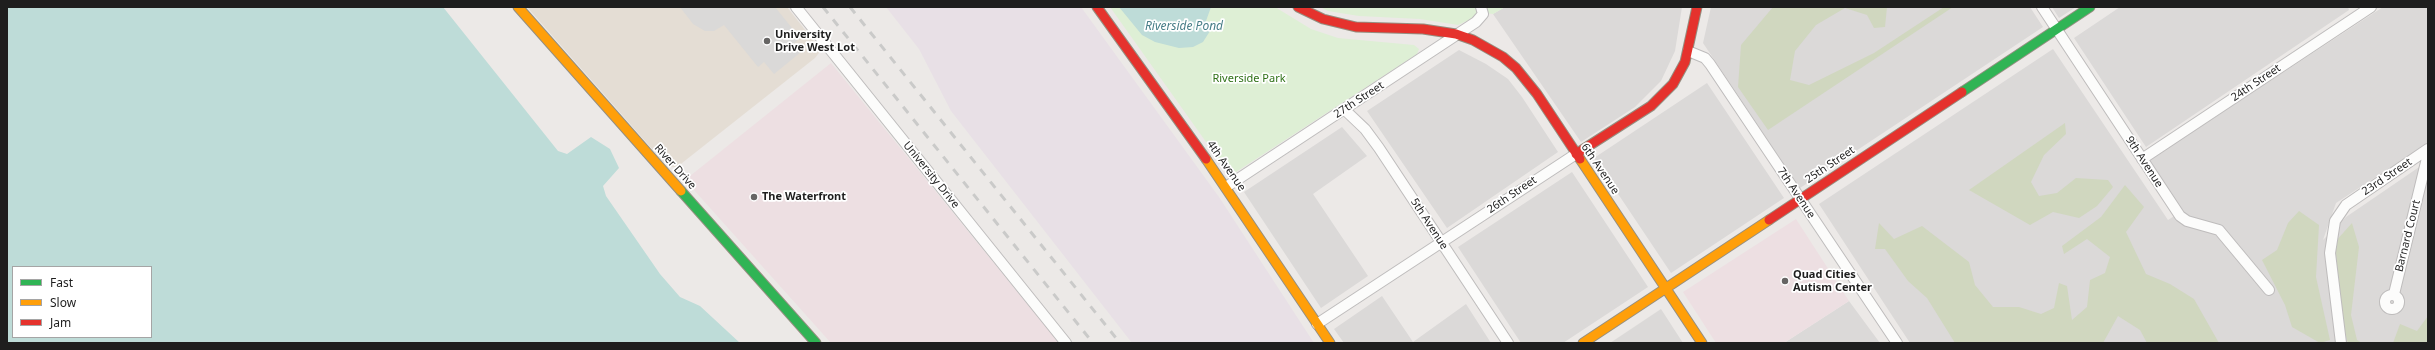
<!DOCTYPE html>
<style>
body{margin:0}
#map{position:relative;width:2435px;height:350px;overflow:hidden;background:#ece9e7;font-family:"Noto Sans",sans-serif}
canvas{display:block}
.frame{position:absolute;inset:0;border:8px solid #1e1e1e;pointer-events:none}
.legend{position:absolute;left:12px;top:266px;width:140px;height:72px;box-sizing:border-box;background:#fff;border:1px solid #a5a5a5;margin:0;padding:5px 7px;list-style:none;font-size:12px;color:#1e1e1e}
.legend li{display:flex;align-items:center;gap:8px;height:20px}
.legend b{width:20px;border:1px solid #a5a5a5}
</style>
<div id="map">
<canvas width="2435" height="350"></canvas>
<div class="frame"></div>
<ul class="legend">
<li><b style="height:5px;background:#30b455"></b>Fast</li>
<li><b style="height:5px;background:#ff9f0a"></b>Slow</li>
<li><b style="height:5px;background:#e5322d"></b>Jam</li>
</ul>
</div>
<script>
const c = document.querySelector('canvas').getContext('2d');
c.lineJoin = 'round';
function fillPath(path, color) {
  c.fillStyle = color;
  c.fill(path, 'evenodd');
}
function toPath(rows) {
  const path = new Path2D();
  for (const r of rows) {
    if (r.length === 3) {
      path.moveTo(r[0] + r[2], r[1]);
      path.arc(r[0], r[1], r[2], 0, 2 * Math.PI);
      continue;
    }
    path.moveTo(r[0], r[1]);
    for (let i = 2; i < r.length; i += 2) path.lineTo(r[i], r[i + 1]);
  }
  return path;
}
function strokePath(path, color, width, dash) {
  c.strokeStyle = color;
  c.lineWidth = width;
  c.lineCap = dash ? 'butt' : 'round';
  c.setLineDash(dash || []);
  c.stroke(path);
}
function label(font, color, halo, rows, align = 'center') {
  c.font = font + ' "Noto Sans",sans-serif';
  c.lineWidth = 3.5;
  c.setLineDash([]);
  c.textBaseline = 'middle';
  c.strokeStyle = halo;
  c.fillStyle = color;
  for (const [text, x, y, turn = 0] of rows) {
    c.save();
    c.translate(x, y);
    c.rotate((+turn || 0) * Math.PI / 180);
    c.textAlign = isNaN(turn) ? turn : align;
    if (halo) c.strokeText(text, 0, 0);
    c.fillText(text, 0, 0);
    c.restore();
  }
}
fillPath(toPath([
 [1505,7,1682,7,1675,51,1661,81,1635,107,1581,142,1493,14],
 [1711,7,2030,7,2043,27,1800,188,1703,43],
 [2052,7,2076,7,2059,18],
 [2120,7,2348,7,2349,10,2146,147,2074,38],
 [2383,7,2428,7,2428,143,2336,203,2323,240,2346,217,2428,161,2428,343,1910,343,1819,204,2053,49,2168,220,2182,211,2148,161],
 [1459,50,1486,64,1508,79,1522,97,1558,152,1447,228,1367,111],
 [1707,83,1784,198,1671,273,1594,158],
 [1342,127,1367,156,1313,194,1368,276,1321,308,1244,192],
 [1572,172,1648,287,1563,343,1521,343,1458,247],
 [1382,296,1413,342,1466,304,1491,343,1344,343,1334,329],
 [1849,301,1880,343,1784,343],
 [1661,309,1683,343,1610,343]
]), '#dbd9d8');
fillPath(toPath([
 [831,63,1059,343,831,343,685,180],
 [1796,219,1849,301,1784,343,1716,343,1683,292]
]), '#eddfe2');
fillPath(toPath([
 [886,7,1081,7,1219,197,1314,343,1132,343,951,111,919,49]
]), '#e8e0e6');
fillPath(toPath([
 [527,7,787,7,817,45,819,53,815,58,677,167,668,167]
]), '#e4ddd4');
fillPath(toPath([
 [680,7,775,7,800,38,793,44,801,52,774,74,764,62,758,67,724,25,714,31,705,31,693,24]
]), '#dad9d8');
fillPath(toPath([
 [1773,7,1887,7,1885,27,1874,28,1867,15,1845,8,1816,25,1795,51,1790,80,1809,85,1874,53,1944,7,1953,7,1768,130,1738,87,1741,45],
 [2065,123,2066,134,2044,155,2031,182,2039,196,2057,193,2076,178,2108,180,2113,187,2097,206,2079,218,2053,212,2030,225,1969,190],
 [2125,185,2144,207,2126,232,2146,274,2170,284,2194,299,2219,343,2147,343,2140,330,2118,316,2103,343,1955,343,1927,298,1908,281,1885,249,1875,249,1879,223,1894,239,1922,226,1969,262,1975,285,1993,307,2019,307,2041,314,2054,308,2059,283,2067,286,2072,320,2087,307,2090,280,2105,273,2110,257,2087,239,2064,254,2062,246,2101,217],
 [2299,211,2319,225,2316,277,2330,340,2320,343,2292,327,2285,305,2262,260,2277,250,2288,223],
 [2352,223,2359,247,2351,315,2357,340,2362,343,2348,343,2342,324,2335,242],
 [2428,316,2428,343,2393,343,2400,324,2417,331]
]), '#d0d7bf');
fillPath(toPath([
 [1110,7,1275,7,1311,29,1338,38,1414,45,1419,49,1417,54,1236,172,1226,170],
 [1320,7,1505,7,1493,14,1477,12,1473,18,1458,25,1420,19,1359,16,1328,11]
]), '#deefd5');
fillPath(toPath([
 [7,7,443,7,558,151,567,154,591,137,610,149,619,168,603,186,606,196,660,274,680,297,700,306,740,343,7,343],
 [13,267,151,267,151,337,13,337],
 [1119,7,1211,7,1206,21,1210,31,1203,42,1193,47,1179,48,1155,42,1142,35]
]), '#bedcd8');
const street = toPath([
 [796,7,1066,343],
 [2042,7,2180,216,2187,221,2219,230,2269,290],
 [1688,51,1705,58,1710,64,1897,343],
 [1345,110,1365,129,1379,148,1508,343],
 [2142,159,2371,7],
 [1226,187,1476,22,1483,14,1481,7],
 [2394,294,2428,154],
 [2392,302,7],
 [1317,324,1576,154],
 [2341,343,2330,253,2335,221,2346,205,2428,149]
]);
const fast = toPath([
 [1962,92,2090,7],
 [681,191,816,343]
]);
const slow = toPath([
 [518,7,681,191],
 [1206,159,1330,343],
 [1580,159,1702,343],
 [1583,343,1769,220]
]);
const jam = toPath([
 [1097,7,1206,159],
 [1298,7,1323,19,1356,27,1423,29,1456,34,1473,40,1503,57,1516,68,1537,94,1580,159],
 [1576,154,1651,106,1673,84,1685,62,1697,7],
 [1769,220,1962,92]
]);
strokePath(street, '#bebcbc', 12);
strokePath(fast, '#958f81', 11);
strokePath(slow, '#958f81', 11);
strokePath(jam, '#958f81', 11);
strokePath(street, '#fcfcfb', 10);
strokePath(fast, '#30b455', 9);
strokePath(slow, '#ff9f0a', 9);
strokePath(jam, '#e5322d', 9);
strokePath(toPath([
 [823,7,1093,343],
 [850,7,1120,343]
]), '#cacac9', 3, [8, 8]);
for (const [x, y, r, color] of [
 [767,41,4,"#666564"],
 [754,197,4,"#666564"],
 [1785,281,4,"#666564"]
]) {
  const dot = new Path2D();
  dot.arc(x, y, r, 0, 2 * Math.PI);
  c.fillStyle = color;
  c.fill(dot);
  strokePath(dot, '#fff', 1.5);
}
label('bold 11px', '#1e1e1e', '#fff', [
 ["University",775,35],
 ["Drive West Lot",775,48],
 ["The Waterfront",762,197],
 ["Quad Cities",1793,275],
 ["Autism Center",1793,288]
], 'left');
label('11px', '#2f7117', '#fff', [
 ["Riverside Park",1249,79]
]);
label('11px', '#1e1e1e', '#fff', [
 ["24th Street",2256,83,-34],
 ["27th Street",1359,100,-33],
 ["9th Avenue",2144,162,57],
 ["25th Street",1830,165,-34],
 ["4th Avenue",1226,166,55],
 ["River Drive",675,167,48],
 ["6th Avenue",1600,169,56],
 ["University Drive",931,175,51],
 ["23rd Street",2387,177,-34],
 ["7th Avenue",1796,193,56],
 ["26th Street",1512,195,-34],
 ["5th Avenue",1429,224,57],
 ["Barnard Court",2408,236,-76]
]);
label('italic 12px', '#477d87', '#fff', [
 ["Riverside Pond",1184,27]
]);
</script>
